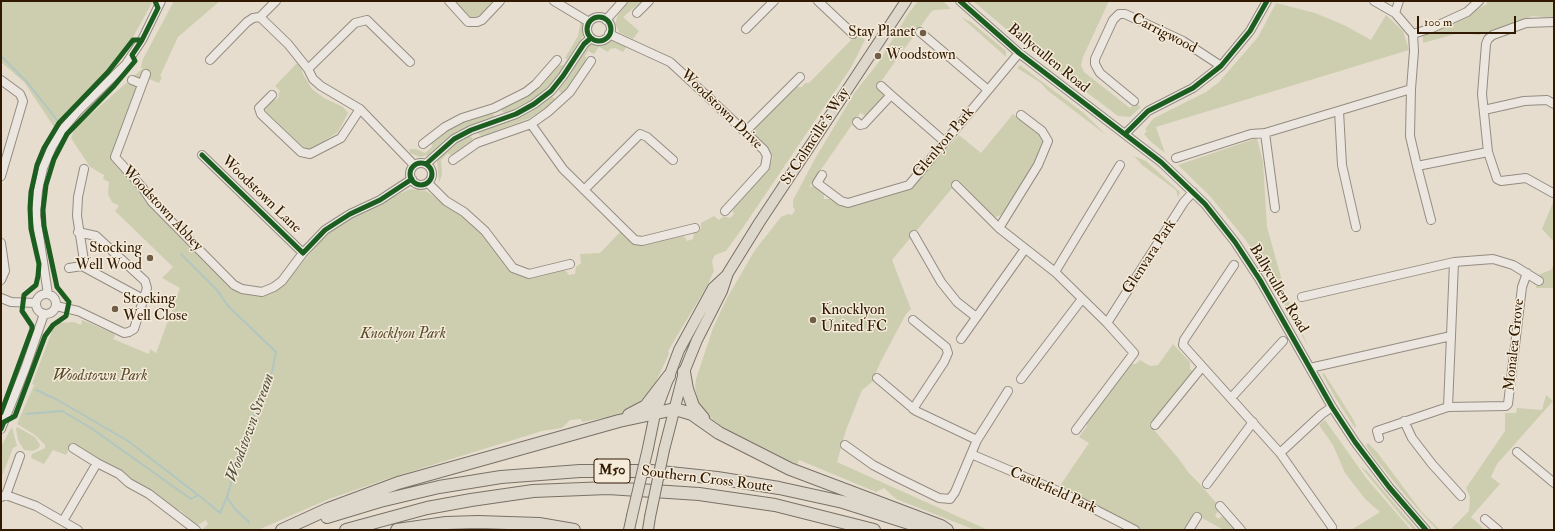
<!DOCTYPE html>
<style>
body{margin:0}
#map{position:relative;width:1555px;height:531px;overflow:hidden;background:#e6ddcf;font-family:"IM FELL Double Pica",serif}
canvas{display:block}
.frame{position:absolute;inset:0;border:2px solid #301900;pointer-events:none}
.scale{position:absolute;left:1417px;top:16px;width:99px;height:18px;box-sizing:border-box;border:2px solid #301900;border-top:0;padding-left:5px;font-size:12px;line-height:14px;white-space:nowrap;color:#301900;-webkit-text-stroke:3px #f5ebda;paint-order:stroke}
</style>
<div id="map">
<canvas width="1555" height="531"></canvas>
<div class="frame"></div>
<div class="scale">100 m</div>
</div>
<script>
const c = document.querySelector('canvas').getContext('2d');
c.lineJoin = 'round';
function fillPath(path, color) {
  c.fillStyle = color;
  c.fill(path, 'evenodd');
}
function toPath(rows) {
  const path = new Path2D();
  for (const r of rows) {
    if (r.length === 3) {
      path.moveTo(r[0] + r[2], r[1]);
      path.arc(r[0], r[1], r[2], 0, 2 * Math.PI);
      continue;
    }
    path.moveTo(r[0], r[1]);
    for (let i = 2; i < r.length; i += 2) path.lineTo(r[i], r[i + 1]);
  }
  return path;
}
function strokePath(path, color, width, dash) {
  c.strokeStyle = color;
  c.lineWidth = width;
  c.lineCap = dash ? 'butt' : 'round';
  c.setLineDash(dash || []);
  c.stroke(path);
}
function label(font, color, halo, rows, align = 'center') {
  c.font = font + ' "IM FELL Double Pica",serif';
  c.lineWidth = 3;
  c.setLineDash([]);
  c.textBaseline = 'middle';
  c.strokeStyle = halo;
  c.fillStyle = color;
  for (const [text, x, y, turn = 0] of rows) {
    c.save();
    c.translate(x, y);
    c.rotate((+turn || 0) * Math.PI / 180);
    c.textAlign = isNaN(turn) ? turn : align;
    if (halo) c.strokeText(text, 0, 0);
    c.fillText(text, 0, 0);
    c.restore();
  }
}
fillPath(toPath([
 [1,1,153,1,132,39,116,61,67,111,54,127,24,82,1,62],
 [174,1,220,1,178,37,160,76,162,77,159,83,149,79,135,77,129,82,134,84,137,89,113,160,139,187,152,208,233,288,251,295,260,295,277,290,289,279,328,232,343,221,410,189,426,191,466,218,493,245,505,266,520,276,537,277,562,270,566,271,569,275,575,274,576,267,581,263,580,254,600,253,620,232,636,245,682,236,685,237,687,241,693,239,694,232,701,229,701,223,714,216,719,220,724,216,730,218,734,214,732,210,733,206,769,169,773,157,770,151,756,136,755,128,758,125,795,87,802,87,805,83,809,83,851,40,860,36,865,40,852,66,744,226,726,251,715,255,712,261,714,271,707,286,668,351,669,354,653,388,648,395,636,404,638,408,624,414,582,422,581,419,570,420,562,428,542,431,387,479,329,499,258,530,202,530,208,524,206,520,198,525,194,523,180,510,176,511,150,491,71,445,66,455,53,450,44,464,31,458,32,454,45,448,45,445,35,435,17,424,34,385,32,384,55,323,74,322,81,325,82,320,113,333,115,336,113,339,149,354,150,349,156,353,180,288,162,278,173,267,115,211,119,206,112,202,108,194,109,182,103,179,104,175,90,167,71,138,75,128,142,69,141,67,143,59],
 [453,1,495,1,484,13,473,18,469,17],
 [629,1,642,1,623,17,639,31,633,39,620,33,615,24,618,14],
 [918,1,943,1,951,9,934,10,931,12,877,87,884,94,884,98,866,116,860,113,809,187,814,186,824,193,824,199,832,199,841,204,913,185,959,135,981,153,1013,114,1042,134,1044,142,1035,161,1001,215,996,217,992,215,959,180,892,260,911,309,906,314,880,363,872,382,862,390,846,430,837,462,988,530,975,530,896,499,884,488,876,492,799,460,797,465,726,430,705,413,696,403,698,402,695,387,696,379,713,328,727,298,755,250,781,217,788,214,792,215,795,210,793,207,793,200,816,157,855,92,878,63,908,14],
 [973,1,1109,1,1083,57,1081,65,1084,72,1130,108,1135,103,1141,107,1130,117,1118,116,1032,51],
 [1487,1,1554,1,1554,18,1533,16,1479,35,1459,33,1423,43,1423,34,1461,18,1487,4],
 [1276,3,1315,13,1346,26,1371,40,1386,15,1403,31,1409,50,1156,127,1165,153,1150,141,1144,134,1147,131,1145,129,1154,118,1206,92,1219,82,1258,37],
 [961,17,971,22,1006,51,1006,57],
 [581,19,585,25,584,34,565,68,554,82,529,102,506,113,502,112,501,108,536,88,559,65,564,65,567,59,565,58,578,36],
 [612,39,628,45,623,52,615,48,610,49,608,52,599,47,594,54,588,51,585,56,587,61,565,93,562,94,559,91,559,89,570,75,588,45],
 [296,64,300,64,303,74,312,89,324,98,343,107,348,113,338,132,310,150,299,145,266,113,265,107,273,100,276,100,279,97,278,95,280,91,275,86],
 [1020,65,1085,114,1106,135,1047,90,1041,83,1017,68],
 [550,96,553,97,556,100,549,106,530,118,485,135,481,136,478,133,480,130,534,108],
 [493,112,494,117,456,132,429,155,420,157,410,153,409,149,416,149,425,153,432,147,431,142,447,129,465,119],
 [468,135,473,138,472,141,453,154,450,155,448,153,441,160,442,174,439,183,437,160,454,144],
 [1257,138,1263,162,1267,227,1286,295,1308,346,1248,243,1210,196,1178,165],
 [1134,156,1146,161,1180,192,1178,198,1176,190,1142,165],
 [1554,200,1554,242,1542,229],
 [1554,264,1554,288,1536,288,1540,274,1551,270],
 [1173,344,1190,362,1190,369,1194,372,1158,416,1156,416,1149,424,1179,459,1188,472,1199,483,1218,505,1218,512,1215,515,1218,519,1221,517,1226,517,1237,530,1224,530,1202,518,1200,520,1200,518,1193,514,1186,530,1142,530,1059,487,1089,443,1079,437,1087,426,1086,423,1131,364,1136,364,1140,360,1150,366,1158,365],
 [1324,373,1353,419,1356,426,1355,428,1336,399,1322,374],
 [1546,395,1553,401,1497,464,1491,477,1500,484,1471,517,1483,528,1481,530,1450,530,1469,511,1470,497,1466,488,1505,431,1505,413,1516,413,1517,408,1542,410],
 [1325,420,1367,479,1411,530,1351,530,1380,512,1366,500,1345,473,1333,445,1319,425],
 [12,427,17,446,13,448,1,478,1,446],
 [17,427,35,437,40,445,39,448,33,451,24,450,18,440,16,429],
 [1368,443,1377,452,1421,511,1440,530,1437,530,1404,494,1370,452,1366,445],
 [1361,467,1367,471,1417,530,1414,530,1402,517]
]), '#cdceaf');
strokePath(toPath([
 [1,56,27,82,57,120],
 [181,254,217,290,228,306,276,352,269,386,247,430,227,497,235,509,249,522],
 [36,390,56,399,128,441,206,501],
 [1,411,2,412],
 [26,414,62,411,91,428,191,499,198,495],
 [208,503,220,513,227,497]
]), '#b1c6c0', 2);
const minor = toPath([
 [449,1,468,22,477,22,482,20,500,1],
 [554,1,589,22],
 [818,1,853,34],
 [960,1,1019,53,1161,162,1205,204,1235,242,1260,280,1332,407,1355,442,1389,487,1426,530],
 [1374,1,1395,13,1413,34],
 [637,13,649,1],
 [1395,13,1399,1],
 [260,17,288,44,308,69,313,79,321,86,360,109,414,165],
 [599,29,12],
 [606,20,623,1],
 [746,29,774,1],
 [920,32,988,90],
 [609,34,670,62,707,96,764,150,767,156,765,167,725,211],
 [1413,34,1414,51,1411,89,1410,136,1417,166,1488,152,1482,94,1486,44,1488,39,1493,35,1526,23,1554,22],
 [1413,34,1432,28,1467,12,1479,1],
 [210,60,247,22,253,18,260,17,276,1],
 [308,69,355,23,367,20,410,62],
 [146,74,115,157,142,187,152,202,234,285,242,289,262,292,274,287,282,281,303,253,325,230,350,214,380,200,412,179],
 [1,80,20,94,23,101,1,176],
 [132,80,142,84],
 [881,86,891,95],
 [272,95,259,108,261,114,301,152,310,154,341,138,360,109],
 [1134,101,1100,73,1095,64,1095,59,1113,20,1119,14,1125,14,1183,41,1221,66],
 [1484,110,1524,101,1547,100,1554,104],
 [1339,111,1342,165,1356,227],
 [857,122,860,125,864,124,891,95,945,142],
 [531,124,563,169,635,240,642,241,695,228],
 [745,132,800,77],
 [1265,133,1275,208],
 [1125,134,1148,111,1193,88,1221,66,1250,31,1267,1],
 [423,144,445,127,462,118,494,108,526,92,536,84,557,60],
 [1488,152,1497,179,1501,181,1526,178,1553,193],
 [202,155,303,253],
 [1176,158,1251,134,1265,133,1411,89],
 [453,160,477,143,531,124,548,112,570,92,591,61],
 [421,174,11],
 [426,164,454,139,471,130,516,114,534,104,551,91,563,76,584,44,591,38],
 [1417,166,1431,220],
 [84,169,78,197,77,216,85,267],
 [822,175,817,183,841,201,848,203,909,185,1019,53],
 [428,183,446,201,464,212,485,231,513,268,529,274,570,264],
 [956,185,999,228,1055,272,1107,323,1184,202,1193,192],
 [584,190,640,134,647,137,673,160],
 [999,228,1038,165,1048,141,1042,131,1021,115],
 [914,235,941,282,957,302,976,317],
 [1,243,5,271,1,280],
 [1454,262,1493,259,1513,265,1539,281],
 [1234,265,1184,340,1183,345,1280,453,1332,527],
 [69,268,82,266,143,299],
 [1055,272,1120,165],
 [46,304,10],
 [48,294,36,216,38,190,43,168,52,147,63,129,77,112,126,64,142,40,161,1],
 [1302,297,1454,262,1451,336,1310,368],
 [1,298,11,302,36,303],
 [56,306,78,311,124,333,129,332,134,329,147,288,145,281,96,236,78,232],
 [961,339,1025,249],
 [877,378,916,411,977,440],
 [1021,379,1082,299],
 [1231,398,1283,341],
 [1448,407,1451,336],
 [913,409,944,362,948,353,946,347,913,320],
 [1404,421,1412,438,1432,464,1461,496],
 [1155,425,1202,367],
 [1,429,25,369,44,314],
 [1076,430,1134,353,1107,323],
 [1379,438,1377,431,1448,407,1506,406,1508,404,1522,287,1527,273],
 [845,445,873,465,896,477,939,498,950,499,955,492,977,440,1008,391],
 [73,448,97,463],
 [1517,452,1554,483],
 [1280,453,1322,414,1332,407],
 [971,454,1065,494,1135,530],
 [1207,484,1253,422],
 [6,495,36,506,78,530],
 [1,497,6,495,20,456],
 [1220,506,1241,530],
 [1485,519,1498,530],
 [63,521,97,463,119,474,129,483,149,494,196,530],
 [1189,530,1197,517]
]);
const major = toPath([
 [648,448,655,414,679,350,713,288,727,275],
 [664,450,684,372,697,340,722,291,728,273,759,223,906,1],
 [629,530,632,516],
 [648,530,650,517]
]);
const highway = toPath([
 [684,372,687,389,693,406,703,418],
 [629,415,646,406,669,376],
 [327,517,380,501,439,487,501,477,580,471,651,471,717,478,779,488,843,502,931,530],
 [282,530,328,509,398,483,619,421,675,409,692,414,719,433,790,469,941,526,947,530],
 [346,530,427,508,471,500,533,491,608,488,699,494,775,505,874,530],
 [397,530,446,523,478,522,539,524,574,530]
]);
strokePath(minor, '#948c81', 10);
strokePath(major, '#797166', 12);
strokePath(highway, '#797166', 14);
strokePath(minor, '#ebe7e0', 8);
strokePath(major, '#ded7cb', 10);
strokePath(highway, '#ded7cb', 12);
const majorBridge = toPath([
 [632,516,648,448],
 [650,517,664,450]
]);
strokePath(majorBridge, '#797166', 12, []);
strokePath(majorBridge, '#ded7cb', 10);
strokePath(toPath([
 [960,1,1019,53,1161,162,1205,204,1235,242,1260,280,1332,407,1355,442,1389,487,1426,530],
 [599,29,12],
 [1125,134,1148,111,1193,88,1221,66,1250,31,1267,1],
 [202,155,303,253,325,230,350,214,380,200,412,179],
 [421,174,11],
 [426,164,454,139,471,130,516,114,534,104,551,91,563,76,584,44,591,38],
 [1,413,32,329,32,326,22,311,24,295,36,285,38,276,39,264,31,229,30,208,31,192,37,165,44,148,59,123,108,72,133,40,142,40],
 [1,429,4,422,15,416,45,336,53,325,66,316,69,302,57,287,44,226,43,210,46,185,54,159,67,134,114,86,135,61,132,55,142,40,158,8,155,1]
]), '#1b5e20', 5);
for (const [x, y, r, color] of [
 [923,33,4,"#705e48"],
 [878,56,4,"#705e48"],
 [150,258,4,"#705e48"],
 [115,309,4,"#705e48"],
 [813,320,4,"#705e48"]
]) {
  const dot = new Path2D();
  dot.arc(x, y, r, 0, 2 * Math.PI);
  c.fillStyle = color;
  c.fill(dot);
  strokePath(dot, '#f5ebda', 1.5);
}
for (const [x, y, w] of [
 [612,471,36]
]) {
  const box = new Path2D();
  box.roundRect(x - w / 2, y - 12, w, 24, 3);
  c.fillStyle = '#f5ebda';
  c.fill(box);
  strokePath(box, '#301900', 1);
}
label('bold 14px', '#301900', null, [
 ["M50",612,471]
]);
label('15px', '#301900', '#f5ebda', [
 ["Stay Planet",915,33,"right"],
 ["Woodstown",886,56],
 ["Stocking",142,249,"right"],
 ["Well Wood",142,266,"right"],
 ["Stocking",123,300],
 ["Well Close",123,317],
 ["Knocklyon",821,311],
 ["United FC",821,328]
], 'left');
label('15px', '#301900', '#f5ebda', [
 ["Carrigwood",1164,34,27],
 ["Ballycullen Road",1048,59,39],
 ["Woodstown Drive",721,110,44],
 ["St Colmcille's Way",816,137,-57],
 ["Glenlyon Park",944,143,-50],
 ["Woodstown Lane",261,195,44],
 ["Woodstown Abbey",162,209,47],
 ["Glenvara Park",1150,257,-57],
 ["Ballycullen Road",1278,289,59],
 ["Monalea Grove",1515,345,-84],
 ["Southern Cross Route",707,480,7],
 ["Castlefield Park",1053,491,24]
]);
label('italic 15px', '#594c2d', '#f5ebda', [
 ["Knocklyon Park",403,335],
 ["Woodstown Park",100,377]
]);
label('italic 16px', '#555241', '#f5ebda', [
 ["Woodstown Stream",251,428,-70]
]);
</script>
